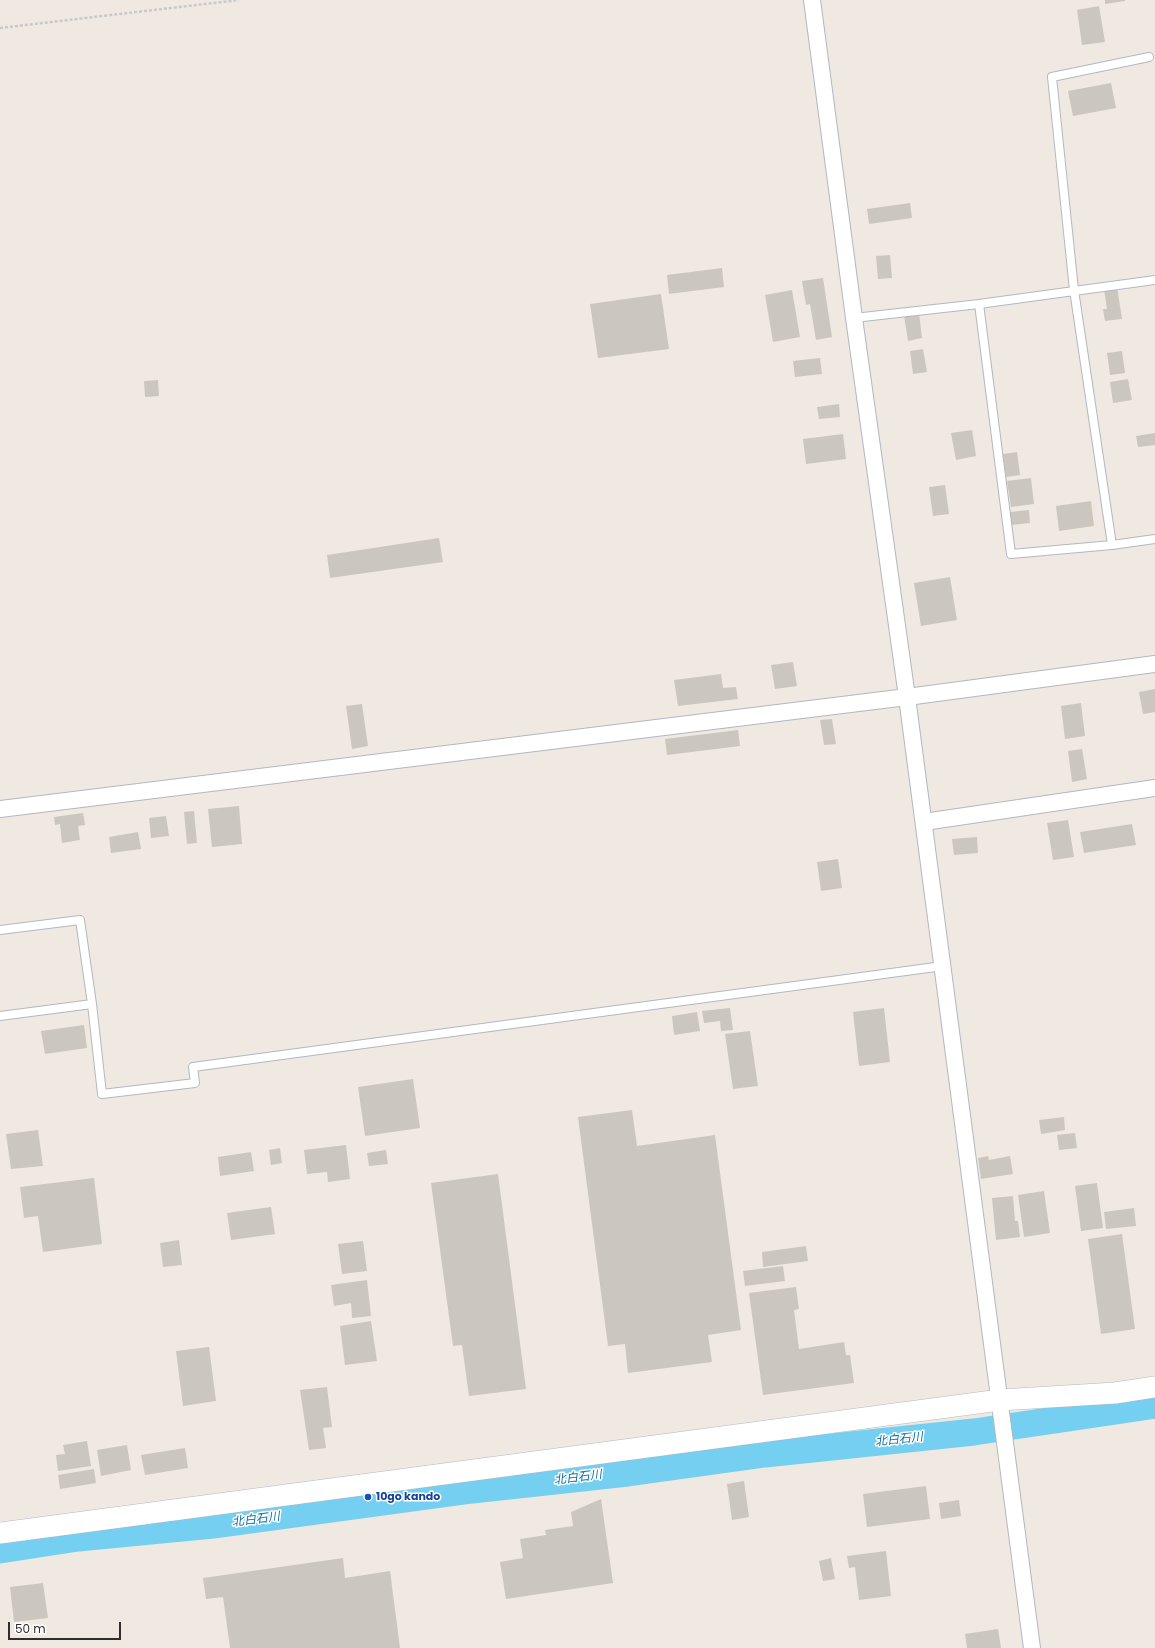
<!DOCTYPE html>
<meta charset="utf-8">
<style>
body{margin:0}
#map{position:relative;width:1155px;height:1648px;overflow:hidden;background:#efe9e1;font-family:Poppins,sans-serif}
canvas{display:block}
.scale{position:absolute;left:8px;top:1622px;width:113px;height:18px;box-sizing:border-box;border:2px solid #2e2e2e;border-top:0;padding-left:5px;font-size:12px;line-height:14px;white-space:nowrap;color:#2e2e2e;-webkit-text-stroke:3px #fff;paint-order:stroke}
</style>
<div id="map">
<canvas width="1155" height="1648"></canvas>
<div class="scale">50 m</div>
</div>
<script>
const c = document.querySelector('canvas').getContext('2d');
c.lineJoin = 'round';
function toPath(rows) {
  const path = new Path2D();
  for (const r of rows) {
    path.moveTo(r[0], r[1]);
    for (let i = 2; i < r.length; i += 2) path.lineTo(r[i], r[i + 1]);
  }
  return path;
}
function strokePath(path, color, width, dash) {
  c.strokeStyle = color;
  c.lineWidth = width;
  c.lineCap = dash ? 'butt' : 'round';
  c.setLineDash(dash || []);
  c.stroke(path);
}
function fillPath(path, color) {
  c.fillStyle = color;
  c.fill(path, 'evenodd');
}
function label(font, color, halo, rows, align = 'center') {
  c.font = font + ' Poppins,"Noto Sans JP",sans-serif';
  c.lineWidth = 3;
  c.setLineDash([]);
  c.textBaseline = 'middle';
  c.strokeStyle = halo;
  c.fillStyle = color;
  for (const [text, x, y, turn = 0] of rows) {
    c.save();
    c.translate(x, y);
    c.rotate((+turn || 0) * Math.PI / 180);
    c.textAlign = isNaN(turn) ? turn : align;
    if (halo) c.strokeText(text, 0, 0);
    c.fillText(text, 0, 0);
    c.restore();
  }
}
strokePath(toPath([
 [0,1550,78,1538,213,1525,463,1491,628,1473,765,1454,974,1432,1155,1405]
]), '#75cff0', 27);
fillPath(toPath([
 [1105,0,1125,0,1125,1,1105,4],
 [1099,6,1105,42,1082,45,1077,10],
 [1111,83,1116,108,1073,116,1068,91],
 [910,203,912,218,869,224,867,209],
 [890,255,892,278,878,279,876,256],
 [722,268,724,287,669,294,667,275],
 [823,278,832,337,816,340,810,304,806,305,802,281],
 [1117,287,1122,319,1105,321,1103,309,1107,309,1104,289],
 [792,290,800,337,773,342,765,295],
 [661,294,669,349,598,358,590,304],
 [919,313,922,338,908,341,904,315],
 [923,349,927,372,913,374,910,351],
 [1122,351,1125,373,1110,375,1107,353],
 [820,358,822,374,795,377,793,361],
 [1128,379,1132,400,1113,403,1110,382],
 [158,380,159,396,145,397,144,381],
 [839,404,840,417,819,419,817,407],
 [972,430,976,456,956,460,951,433],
 [1155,433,1155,445,1138,447,1136,436],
 [843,434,846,459,806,464,803,439],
 [1017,452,1020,475,1006,477,1003,454],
 [1031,478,1034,504,1011,507,1007,481],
 [945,485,949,514,933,516,929,487],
 [1091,501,1094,526,1059,531,1056,506],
 [1029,510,1030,523,1011,525,1010,512],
 [439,538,443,562,330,578,327,555],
 [950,577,957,620,921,626,914,583],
 [793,662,797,686,775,689,771,665],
 [721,674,723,688,736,687,738,699,678,706,674,680],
 [1155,689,1155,712,1143,714,1139,692],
 [1081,703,1085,736,1065,739,1061,706],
 [362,704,368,746,352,749,346,706],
 [832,719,836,744,824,745,820,720],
 [738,730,740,746,667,755,665,739],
 [1082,749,1087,779,1072,782,1068,751],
 [239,806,242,844,212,847,208,809],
 [194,811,197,843,187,844,184,812],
 [83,813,85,825,78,826,80,840,62,843,60,824,55,825,54,817],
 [166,816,169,836,151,838,149,818],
 [1068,820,1074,857,1053,860,1047,823],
 [1132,824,1136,845,1084,853,1080,832],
 [138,832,141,849,111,853,109,837],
 [977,837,978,853,954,855,952,839],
 [838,859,842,888,821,891,817,862],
 [730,1008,733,1030,721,1031,720,1021,704,1023,702,1011],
 [884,1008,890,1062,859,1066,853,1012],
 [697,1012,700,1031,674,1035,672,1016],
 [84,1025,87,1048,45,1054,41,1031],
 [750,1031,758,1086,733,1089,725,1034],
 [413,1079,420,1128,365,1136,358,1087],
 [632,1110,637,1146,715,1135,741,1330,708,1335,712,1362,628,1373,625,1344,608,1346,578,1117],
 [1064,1117,1065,1130,1041,1134,1039,1120],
 [38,1130,43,1166,11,1169,6,1134],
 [1075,1133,1077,1148,1059,1150,1057,1135],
 [346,1145,350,1179,328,1182,327,1172,307,1174,304,1150],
 [280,1148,282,1163,271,1165,269,1150],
 [386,1150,388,1164,369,1166,367,1153],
 [251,1152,254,1171,220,1176,218,1157],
 [988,1156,989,1160,1010,1156,1013,1174,981,1179,978,1158],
 [498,1174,526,1389,469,1396,462,1345,453,1346,431,1183],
 [94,1178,102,1244,43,1252,38,1216,24,1218,20,1187],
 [1097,1183,1103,1228,1081,1231,1075,1186],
 [1044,1191,1050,1233,1024,1237,1018,1195],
 [1013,1196,1015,1221,1018,1221,1020,1237,996,1240,992,1198],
 [271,1207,275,1234,231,1240,227,1213],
 [1134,1208,1136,1226,1106,1229,1104,1212],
 [1122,1234,1135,1329,1101,1334,1088,1239],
 [179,1240,182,1265,163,1267,160,1243],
 [363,1241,367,1271,342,1274,338,1244],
 [806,1246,808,1261,763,1267,762,1252],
 [783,1266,785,1281,745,1286,743,1271],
 [367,1280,371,1316,352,1318,351,1303,334,1306,331,1285],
 [796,1287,799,1309,794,1310,799,1349,844,1342,846,1355,850,1355,854,1383,763,1395,749,1293],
 [371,1321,377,1361,345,1365,340,1326],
 [209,1347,216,1401,183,1406,176,1351],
 [327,1387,332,1427,323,1428,326,1448,309,1450,300,1390],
 [87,1441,91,1466,58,1471,56,1455,65,1454,63,1445],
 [127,1445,131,1470,101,1476,97,1450],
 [185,1448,188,1468,145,1475,141,1455],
 [94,1469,96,1483,60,1489,58,1475],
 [744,1481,749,1517,732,1520,727,1484],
 [926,1486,930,1519,867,1527,863,1494],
 [601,1499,613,1583,506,1599,500,1562,523,1558,520,1539,546,1535,545,1530,573,1526,571,1512],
 [959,1500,961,1516,941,1519,939,1503],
 [886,1551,891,1596,859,1600,855,1567,849,1568,847,1556],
 [343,1558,345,1578,390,1571,400,1648,230,1648,223,1597,206,1599,203,1578],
 [831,1558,835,1579,823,1581,819,1561],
 [43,1583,48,1618,14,1622,10,1587],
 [998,1629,1001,1648,967,1648,965,1634]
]), '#cbc7bf');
const service = toPath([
 [979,304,1011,554,1112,545,1155,539],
 [854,318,979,304,1155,280],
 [1112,545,1074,290,1052,77,1149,57],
 [0,930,80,920,92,1004,102,1094,195,1083,193,1067,943,966],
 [0,1016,92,1004]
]);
const minor = toPath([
 [812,0,854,318,907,697,1032,1648],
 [0,809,907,697,1155,664],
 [924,822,1155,788]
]);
const tertiary = toPath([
 [0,1533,1000,1400,1115,1393,1155,1387]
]);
strokePath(service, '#b4b7c1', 10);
strokePath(minor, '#b4b7c1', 18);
strokePath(tertiary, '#b4b7c1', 22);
strokePath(toPath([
 [0,28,239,0]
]), '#c9c9c9', 2.5, [3, 2]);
strokePath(service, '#fff', 8);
strokePath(minor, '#fff', 16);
strokePath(tertiary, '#fff', 21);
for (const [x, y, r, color] of [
 [368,1497,4,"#1a4fb4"]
]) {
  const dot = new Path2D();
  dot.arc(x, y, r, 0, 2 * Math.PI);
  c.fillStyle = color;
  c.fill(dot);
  strokePath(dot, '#fff', 1.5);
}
label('bold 11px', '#164399', '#fff', [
 ["10go kando",376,1497]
], 'left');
label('italic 12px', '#0d6fa3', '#fff', [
 ["北白石川",899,1440,-6],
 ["北白石川",578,1478,-7],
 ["北白石川",256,1520,-7]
]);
</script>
